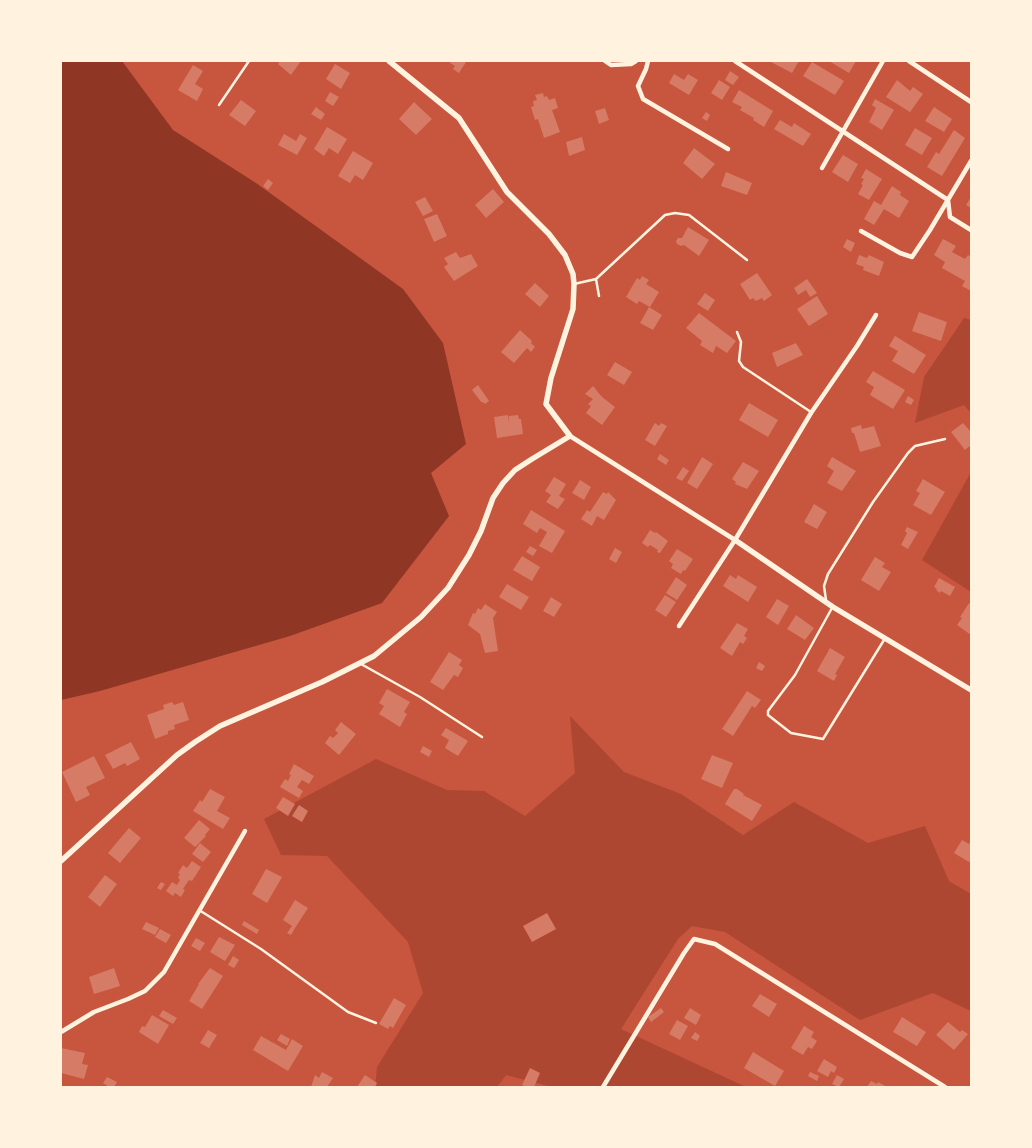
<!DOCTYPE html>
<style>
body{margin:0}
#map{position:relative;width:1032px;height:1148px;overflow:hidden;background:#c8553d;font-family:"Asap Condensed",sans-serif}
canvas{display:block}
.frame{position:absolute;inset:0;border:62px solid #fff3e0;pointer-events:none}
</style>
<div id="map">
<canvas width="1032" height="1148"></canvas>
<div class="frame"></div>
</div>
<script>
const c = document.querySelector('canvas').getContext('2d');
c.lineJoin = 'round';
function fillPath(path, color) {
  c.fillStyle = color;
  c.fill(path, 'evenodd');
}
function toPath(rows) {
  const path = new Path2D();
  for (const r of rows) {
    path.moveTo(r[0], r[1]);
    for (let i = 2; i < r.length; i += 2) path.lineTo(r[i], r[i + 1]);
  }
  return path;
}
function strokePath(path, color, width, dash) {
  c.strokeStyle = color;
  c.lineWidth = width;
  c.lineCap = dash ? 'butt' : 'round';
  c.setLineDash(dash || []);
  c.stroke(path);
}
fillPath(toPath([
 [964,318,971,320,971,413,964,405,915,423,924,377],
 [971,472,971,592,922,560],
 [570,716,624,772,681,794,743,835,794,802,868,843,925,826,949,881,971,894,971,1011,933,993,860,1020,725,932,692,926,678,939,621,1029,746,1087,552,1087,506,1075,497,1087,375,1087,377,1067,423,993,408,942,327,856,281,855,264,819,376,759,447,790,484,791,525,816,575,773]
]), '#ae4732');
fillPath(toPath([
 [61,61,122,61,173,130,256,183,403,289,443,343,466,444,431,473,449,516,382,603,290,636,100,691,61,700]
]), '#8f3625');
fillPath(toPath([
 [280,61,301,61,291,75,278,64],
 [451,61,465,61,466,62,459,73,453,69,455,66,450,63],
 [769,61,799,61,792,73],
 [829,61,856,61,849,73],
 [812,62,844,81,835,95,803,76],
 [335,64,350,73,341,89,326,79],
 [193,65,203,71,195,84,203,89,197,101,178,90],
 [730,71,739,77,733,85,725,80],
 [674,74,684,80,688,74,698,80,689,95,669,83],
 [719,80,730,87,722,100,711,93],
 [897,80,910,91,913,87,923,94,910,112,886,97],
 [739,90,773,111,764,127,753,120,754,118,740,110,742,107,732,102],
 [330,92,339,97,333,106,325,101],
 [543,93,544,97,547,96,549,100,555,98,558,108,552,110,560,132,544,138,538,119,535,120,531,107,534,106,533,101,537,100,535,95],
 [875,99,894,110,882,130,869,122,876,108,872,105],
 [241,100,256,111,245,126,229,115],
 [414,102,432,119,416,135,399,119],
 [316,107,325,114,321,120,311,114],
 [934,107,952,119,944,132,925,121],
 [605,108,609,120,599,124,595,111],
 [706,112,710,115,707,121,702,118],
 [780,120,792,127,794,123,811,134,803,146,774,129],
 [327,127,347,139,338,154,329,148,324,156,314,149],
 [915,128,932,138,922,155,905,145],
 [954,130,965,138,942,176,927,167,936,152,939,154],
 [284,134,296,141,300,134,307,138,297,155,278,145],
 [582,137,585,150,569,156,566,142],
 [694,148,715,164,702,179,683,163],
 [353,151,373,163,363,180,355,175,350,183,338,176],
 [843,155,858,164,848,182,832,172],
 [866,169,882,179,869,200,858,194,863,185,861,184,864,179,861,178],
 [726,172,752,183,747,195,721,186],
 [268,179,273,183,268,190,263,186],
 [892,186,901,192,900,195,909,201,899,218,884,209,874,225,864,219,874,201,881,205],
 [493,189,504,202,486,218,475,205],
 [425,197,433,211,423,216,415,202],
 [971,197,971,208,966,205],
 [437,214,447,236,434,242,424,219],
 [688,227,709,240,699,256,684,245,681,246,677,244,676,241,678,238,682,238],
 [847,239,855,243,851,252,843,247],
 [943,239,956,246,952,252,965,259,968,255,971,257,971,291,962,286,965,281,942,268,945,262,934,255],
 [456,252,460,258,471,254,478,266,454,281,444,267,448,264,444,258],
 [859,255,867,258,869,255,884,262,879,276,863,270,864,267,856,264],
 [757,273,772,295,764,301,762,298,756,301,753,298,750,300,740,284],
 [642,276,649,280,646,284,659,292,650,307,639,301,637,304,626,297,637,278,640,280],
 [807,279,817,293,810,297,806,290,798,295,794,288],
 [535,283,549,296,540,307,525,294],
 [705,293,715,300,708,311,697,304],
 [817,296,828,314,809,326,797,309],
 [649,307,662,315,653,330,640,323],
 [919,312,947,322,941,341,912,331],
 [699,313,736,341,727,353,716,346,713,353,700,345,702,341,686,328],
 [520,330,532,341,531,343,535,347,531,352,527,348,514,363,501,352],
 [895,336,926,355,914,374,892,361,898,351,889,346],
 [796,343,803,355,777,367,772,353],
 [615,362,632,372,624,385,607,375],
 [873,371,905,390,893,409,870,395,874,387,866,382],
 [478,385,489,401,485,404,483,402,482,403,472,390],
 [593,386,602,397,615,407,602,425,586,413,591,406,588,404,593,399,585,394],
 [908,396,914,400,911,405,905,402],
 [749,403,778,420,768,437,739,420],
 [508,415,509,423,509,416,518,415,519,419,521,419,523,434,497,438,494,417],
 [655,423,659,426,661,423,667,426,655,446,645,440],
 [963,423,971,432,971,445,965,450,951,432],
 [861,425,862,429,874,426,881,446,860,452,854,433,852,433,851,428],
 [660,454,669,460,666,465,657,459],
 [702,457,713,464,697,489,687,483],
 [832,457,856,471,842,491,827,483,834,471,827,466],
 [743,462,759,471,747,489,735,484,736,482,732,479],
 [683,467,689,471,682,481,676,478],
 [554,477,566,484,559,496,565,499,558,509,546,502,551,495,545,491],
 [923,479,945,492,931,515,913,505,920,493,916,491],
 [580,480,591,487,584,500,572,493],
 [603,492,607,494,608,492,616,500,604,520,597,516,592,526,581,519,587,510,590,512],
 [814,504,827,512,817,529,804,522],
 [531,510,565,531,552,553,539,546,547,532,540,528,537,533,523,524],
 [907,527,918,532,908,549,901,545,907,533,905,531],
 [650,530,655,533,656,532,668,541,660,553,657,552,658,550,650,545,648,547,642,543],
 [530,546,537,550,533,556,526,552],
 [615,548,622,552,616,563,609,559],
 [677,549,693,559,685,571,683,570,681,574,671,568,673,564,669,561],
 [522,556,540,567,532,581,513,570],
 [875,557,885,563,882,567,891,572,879,591,861,580],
 [730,575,736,579,738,575,757,587,748,602,723,586],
 [676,577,687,585,677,600,666,593],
 [939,578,955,587,950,596,941,591,940,593,936,590,937,589,934,587],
 [507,584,529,597,521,610,499,597],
 [665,595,676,602,666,617,655,610],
 [551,597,562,604,554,617,543,611],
 [777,599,789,606,778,625,766,617],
 [969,603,971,605,971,635,957,625,962,618,960,617],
 [485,604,497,612,493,618,498,651,485,653,480,634,468,625,473,613,475,614,478,608,481,610],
 [796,615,814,628,805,640,787,629],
 [737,623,748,629,744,636,747,638,743,644,740,642,732,656,720,648],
 [830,648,845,657,835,674,837,675,834,681,817,671],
 [449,652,462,660,459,665,463,668,458,677,454,675,443,690,430,682],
 [759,662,765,666,762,671,756,668],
 [387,689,410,702,404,712,407,714,400,727,379,714,384,706,379,703],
 [747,691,761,700,755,708,752,706,733,736,722,729],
 [172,702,174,705,183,702,189,720,174,725,175,729,168,731,168,734,155,739,147,715,164,709,163,705],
 [341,722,356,734,339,755,325,743,330,736,333,738,338,733,335,730],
 [446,728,468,741,458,756,445,748,449,740,441,735],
 [131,742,140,759,127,766,125,763,113,769,105,755],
 [423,746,432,751,429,757,420,752],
 [712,755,733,763,722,788,701,779],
 [94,756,105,778,86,787,90,795,76,802,62,772],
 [294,764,314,776,309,784,302,780,297,787,303,791,299,798,280,787,285,779,288,781,291,775,289,774],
 [210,789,225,797,217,811,230,818,223,829,193,811,200,800,202,802],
 [734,789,737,789,744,794,743,795,762,805,752,821,725,804],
 [283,797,295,804,288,816,276,808],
 [299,805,308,811,302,822,292,816],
 [199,820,210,829,205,835,206,836,195,847,184,838],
 [129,828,141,838,120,863,108,853],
 [962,840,969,844,971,840,971,860,969,862,954,853],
 [200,843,211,852,203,862,192,854],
 [192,861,201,867,192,881,189,880,183,889,185,890,181,897,175,893,173,896,166,891,172,882,177,885,180,880,178,878,180,874,178,873,183,865,187,868],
 [266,869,282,877,267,903,252,894],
 [105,875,117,884,100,907,88,897],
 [161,882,165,884,161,890,157,888],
 [295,900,308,908,295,928,283,920],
 [547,913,556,929,532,942,523,926],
 [244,921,259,930,257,934,242,925],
 [146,922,159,928,155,935,142,929],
 [292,926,295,928,291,935,287,933],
 [160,929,171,935,166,943,155,937],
 [219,937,235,945,225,961,210,952],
 [196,938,205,943,200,951,191,946],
 [233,956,239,960,234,968,228,965],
 [114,968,120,986,94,994,89,977],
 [210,968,223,976,202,1009,189,1001,199,984,198,984],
 [760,994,777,1004,769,1017,752,1006],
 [394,998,406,1005,393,1028,390,1026,388,1029,379,1024],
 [661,1008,664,1012,651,1022,648,1017],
 [690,1008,701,1015,696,1025,684,1018],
 [163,1010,177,1018,173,1024,159,1016],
 [152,1015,169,1025,158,1044,139,1032,142,1026,145,1027],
 [902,1017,926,1032,917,1046,893,1032],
 [677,1020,688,1026,680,1040,669,1034],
 [948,1022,960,1032,962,1030,968,1034,954,1050,936,1035],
 [804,1026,814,1032,811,1037,817,1041,812,1049,808,1047,803,1055,791,1048],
 [208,1030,217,1035,209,1048,200,1043],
 [695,1032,700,1036,697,1041,691,1038],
 [281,1034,290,1039,287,1046,277,1040],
 [261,1036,286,1050,292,1039,303,1046,288,1071,253,1050],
 [61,1048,85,1053,82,1064,88,1065,84,1079,61,1073],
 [753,1052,784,1071,775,1086,744,1068],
 [824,1059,837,1067,834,1073,831,1071,828,1077,817,1071],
 [530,1068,540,1073,534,1087,527,1087,522,1085],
 [322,1072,333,1078,327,1087,311,1087,315,1075,319,1078],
 [810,1072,819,1076,817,1081,808,1076],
 [365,1075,377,1083,375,1087,357,1087],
 [837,1075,844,1079,839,1087,832,1084],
 [107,1077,117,1082,114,1087,109,1087,103,1083],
 [871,1081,877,1084,878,1082,887,1087,867,1087]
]), '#d67c66');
strokePath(toPath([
 [219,105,249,61],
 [596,279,599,296],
 [574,284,596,279,665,215,675,213,689,215,747,260],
 [737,332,741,342,739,361,743,367,811,412],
 [826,600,824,586,828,574,873,502,908,453,915,446,945,439],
 [832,608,795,675,768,711,768,715,791,733,823,739,884,640],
 [361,664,420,697,482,737],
 [199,910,261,949,348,1012,376,1023]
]), '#fff3e0', 2.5);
strokePath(toPath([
 [605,61,611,65,631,64,636,61],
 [648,61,646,69,638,86,643,99,728,149],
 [735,61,948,200,950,217,971,230],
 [909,61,971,102],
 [822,168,883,61],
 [861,231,900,253,912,257,930,230,971,161],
 [570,436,735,540],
 [679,626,735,540,811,413,857,346,876,315],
 [61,1032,94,1012,128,999,145,991,164,972,245,831],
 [603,1087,684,953,694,939,715,944,945,1087]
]), '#fff3e0', 4.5);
strokePath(toPath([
 [735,540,833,607,971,690],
 [61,861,177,755,195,742,220,726,322,682,374,656,421,617,448,588,469,555,481,531,493,498,503,483,515,470,532,459,570,436,546,404,551,378,573,309,574,284,573,274,565,255,549,234,507,192,459,118,389,61]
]), '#fff3e0', 5.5);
</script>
